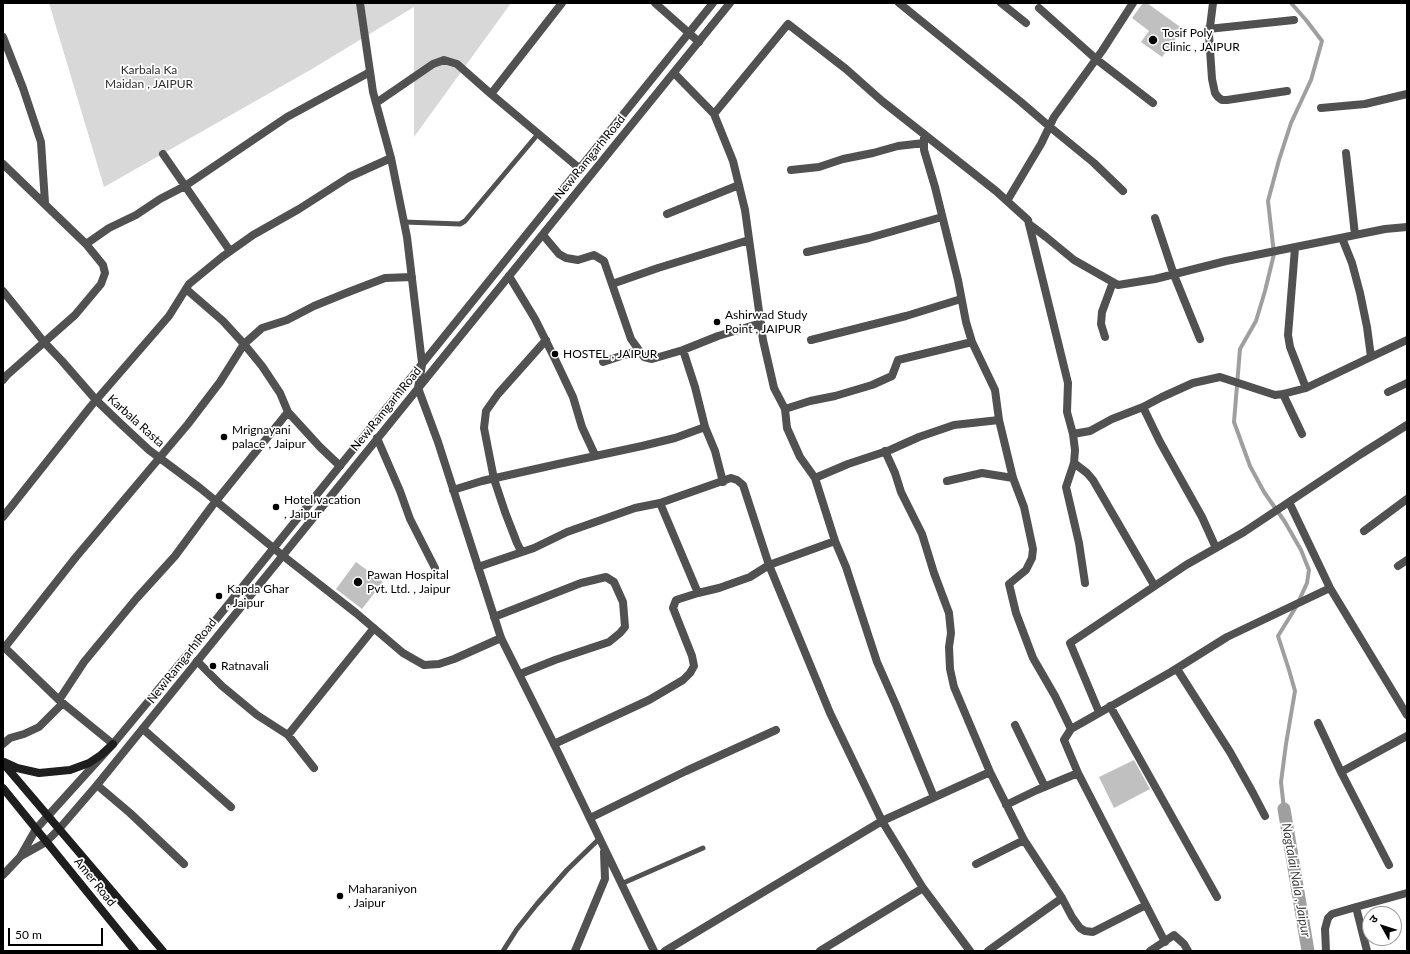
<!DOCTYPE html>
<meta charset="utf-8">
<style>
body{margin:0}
#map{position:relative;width:1410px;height:954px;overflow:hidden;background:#fff;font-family:Lato,"Noto Sans Devanagari",sans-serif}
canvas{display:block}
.frame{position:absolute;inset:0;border:4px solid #000;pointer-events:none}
.north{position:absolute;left:1362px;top:906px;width:40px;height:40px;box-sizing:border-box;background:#fff;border:1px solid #999;border-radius:50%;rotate:309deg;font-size:11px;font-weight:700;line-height:16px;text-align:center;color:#000}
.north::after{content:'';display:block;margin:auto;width:14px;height:18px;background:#000;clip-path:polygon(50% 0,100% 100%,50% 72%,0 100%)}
.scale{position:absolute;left:8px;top:928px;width:95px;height:18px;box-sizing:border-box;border:2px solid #000;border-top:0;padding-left:5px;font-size:12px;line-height:14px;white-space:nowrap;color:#000;-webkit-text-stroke:3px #fff;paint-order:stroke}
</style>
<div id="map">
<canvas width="1410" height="954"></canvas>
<div class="frame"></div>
<div class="north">उ</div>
<div class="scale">50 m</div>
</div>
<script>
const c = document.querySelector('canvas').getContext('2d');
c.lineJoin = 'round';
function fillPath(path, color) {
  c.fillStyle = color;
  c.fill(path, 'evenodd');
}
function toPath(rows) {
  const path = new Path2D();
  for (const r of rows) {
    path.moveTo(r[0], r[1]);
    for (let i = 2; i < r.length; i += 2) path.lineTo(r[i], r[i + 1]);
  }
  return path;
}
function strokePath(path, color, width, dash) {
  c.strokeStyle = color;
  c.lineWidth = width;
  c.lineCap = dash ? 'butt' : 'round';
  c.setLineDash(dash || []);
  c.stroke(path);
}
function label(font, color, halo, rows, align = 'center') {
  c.font = font + ' Lato,sans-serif';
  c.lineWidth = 3.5;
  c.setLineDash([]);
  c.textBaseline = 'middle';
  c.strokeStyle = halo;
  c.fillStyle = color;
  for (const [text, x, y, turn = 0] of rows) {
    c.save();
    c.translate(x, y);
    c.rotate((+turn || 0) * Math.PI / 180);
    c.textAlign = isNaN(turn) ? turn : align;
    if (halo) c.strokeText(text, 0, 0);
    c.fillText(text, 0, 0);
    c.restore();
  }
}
fillPath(toPath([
 [49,3,511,3,414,137,414,7,312,69,104,187]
]), '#d8d8d8');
strokePath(toPath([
 [1284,809,1281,782,1286,744,1295,691,1289,670,1278,636,1296,607,1307,583,1309,570,1301,550,1285,522,1264,492,1250,466,1234,422,1240,349,1256,321,1265,291,1274,254,1268,201,1279,160,1291,123,1311,80,1322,41,1306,20,1291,3]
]), '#9f9f9f', 4);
strokePath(toPath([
 [1284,809,1308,951]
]), '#9f9f9f', 13);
fillPath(toPath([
 [1143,3,1147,3,1183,29,1162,57,1141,42,1149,31,1132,18],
 [356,562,383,582,362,609,336,589],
 [1134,760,1150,789,1114,808,1099,777]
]), '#c0c0c0');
strokePath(toPath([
 [404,222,460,224,465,221,538,134],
 [621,884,703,848],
 [503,951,517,929,537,904,567,870,600,838]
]), '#515151', 5);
strokePath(toPath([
 [360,3,373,92,391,158,407,237,422,363],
 [562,3,491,94,579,168],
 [655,3,699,42],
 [899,3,1021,102,1050,127,1094,163,1123,191],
 [1001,3,1026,23],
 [1213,3,1209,35,1212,79,1215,93,1218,97,1222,100,1227,100,1287,91],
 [1039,8,1096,59,1153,103],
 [1208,29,1294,20],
 [3,37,23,88,41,142,45,203],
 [674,73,714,114,788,24,846,69,882,101,996,191,1028,220,1068,383,1067,412,1073,434,1090,431,1112,419,1143,407,1160,442,1202,517,1216,548],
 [376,103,433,64,444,60,457,64,491,94],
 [1321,108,1365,104,1407,94],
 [924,134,924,150,935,187,958,280,966,322,972,342,995,390,999,420,1013,478,1024,507,1033,549,1032,558,1026,570,1009,584,1016,613,1033,658,1055,696,1071,729,1064,740,1078,773,1146,905],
 [1346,153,1355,235],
 [163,154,230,251],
 [3,164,86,244,103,265,105,273,101,284,75,315,7,375,3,380],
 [791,170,819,167,843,159,873,153,898,146,924,143],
 [1007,201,1041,144,1054,117,1102,51,1133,3],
 [667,214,739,185],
 [1155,218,1174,275,1200,339],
 [1029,224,1046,237,1074,260,1118,285,1155,279,1226,261,1385,229,1407,227],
 [86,244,109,228,136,215,160,199,185,186,287,117,370,72],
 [1295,248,1288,335,1290,347,1306,388],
 [807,252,869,238,942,217],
 [509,276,535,319,555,359,573,397,582,427,595,455],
 [612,284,658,268,749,240],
 [186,289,223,321,244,344,262,366,280,393,288,412,320,447,340,466],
 [3,291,44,342,62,361,96,400,121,424,149,450,200,488,282,555,356,613,403,653,424,665,439,664,454,659,501,638],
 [1105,337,1101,324,1102,312,1113,282],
 [811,340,906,316,961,299],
 [683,350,718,336,761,323],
 [1371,357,1407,340],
 [603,362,639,350],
 [1388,392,1407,383],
 [1283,394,1302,434],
 [1143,407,1162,397,1193,383,1220,377,1275,395,1283,394,1306,388,1371,357,1367,327,1360,293,1352,263,1342,238],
 [785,409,810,401,835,396,872,385,892,376,898,360,972,342],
 [705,427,715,451,723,482],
 [1073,434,1075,450,1074,463,1066,487,1079,543,1085,583],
 [377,438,400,491,410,519,435,568],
 [885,451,895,473,901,492,922,534,934,573,949,613,951,633,949,647,950,669,954,687,990,772],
 [1074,463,1087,473,1093,480,1154,585],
 [815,478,848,464,890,450,919,437,954,425,999,420],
 [947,481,982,473,1013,478],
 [453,490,482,481,558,464,642,446,675,438,705,427,695,387,683,350,652,359,644,357,631,339,604,261,594,255,578,260,566,258,559,254,543,235],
 [1289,502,1330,588],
 [3,517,91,406,169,316,189,284,222,257,253,235,299,209,349,177,391,158],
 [1364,531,1407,499],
 [835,541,846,567,877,662,896,705,934,797],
 [523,551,520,549,517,543,505,512,494,479,484,428,486,411,498,394,546,340],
 [1398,566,1407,560],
 [478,567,534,548,567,532,635,508,660,503],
 [698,593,660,503,731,478,737,480,743,485,769,565,830,713,882,821,923,888,970,951],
 [494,617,581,583,606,577,614,582,623,602,625,627,620,633,609,642,555,660,520,674],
 [3,646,59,700,113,744],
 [5,647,76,557,188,424,220,382,244,344,262,328,287,320,314,306,346,293,385,278,412,277],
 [197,661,222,686,257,715,288,735],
 [1177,669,1230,752,1253,793,1265,816],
 [59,700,84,662,136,599,175,556,212,506,288,412],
 [1110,706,1217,897],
 [1099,712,1070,643,1186,565,1244,532,1361,454,1407,425],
 [1318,723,1341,772],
 [1015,725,1045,787],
 [143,729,231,807],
 [1071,729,1171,672,1227,637,1330,588,1407,715],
 [3,744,10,738,24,734,39,727,63,703],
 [554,744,649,700,683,680,690,673,694,666,692,656,673,608,676,600,698,593,719,588,750,577,769,565,835,541,815,478,800,457,787,428,785,409,774,388,763,340,745,210,733,161,714,114],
 [314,768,288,735,374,628],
 [97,785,130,813,184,864],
 [1006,805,1037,790,1078,773],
 [590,818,686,771,776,730],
 [976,864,1024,840],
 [1389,865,1341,772,1407,736],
 [1062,898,1072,917,1080,928,1085,931,1093,932,1146,905,1165,942],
 [665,951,882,821,990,772,1024,840,1062,898,988,951],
 [820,951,923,888],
 [1150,951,1174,935,1184,944,1188,951],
 [1326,951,1325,929,1328,918,1332,914,1356,907],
 [1367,951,1356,907,1407,893]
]), '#515151', 8);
strokePath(toPath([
 [422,365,418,388,438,442,501,638,554,744,654,951],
 [21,856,46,842,59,829,97,785,730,3],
 [3,875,20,857,36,829,113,744,210,627,713,3],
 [575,951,605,879,604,852]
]), '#515151', 8);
strokePath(toPath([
 [4,762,17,768,39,773,70,770,89,763,101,755,113,744],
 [3,763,163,951],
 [3,788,135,951]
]), '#1e1e1e', 8);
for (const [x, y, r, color] of [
 [1153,40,5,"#000"],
 [717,322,4,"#000"],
 [555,354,4,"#000"],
 [224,437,4,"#000"],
 [276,507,4,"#000"],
 [358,582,5,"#000"],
 [219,596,4,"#000"],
 [213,666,4,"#000"],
 [340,896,4,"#000"]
]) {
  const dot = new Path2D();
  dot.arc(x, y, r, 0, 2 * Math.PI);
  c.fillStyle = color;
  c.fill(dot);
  strokePath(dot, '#fff', 1.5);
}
label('12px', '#000', '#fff', [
 ["Tosif Poly",1162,33],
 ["Clinic , JAIPUR",1162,47],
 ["Ashirwad Study",725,315],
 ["Point , JAIPUR",725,329],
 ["HOSTEL , JAIPUR",563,354],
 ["Mrignayani",232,430],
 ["palace , Jaipur",232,444],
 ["Hotel vacation",284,500],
 [", Jaipur",284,514],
 ["Pawan Hospital",367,575],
 ["Pvt. Ltd. , Jaipur",367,589],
 ["Kapda Ghar",227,589],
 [", Jaipur",227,603],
 ["Ratnavali",221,666],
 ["Maharaniyon",348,889],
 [", Jaipur",348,903]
], 'left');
label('12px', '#2f2f2f', '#fff', [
 ["Karbala Ka",149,70],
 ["Maidan , JAIPUR",149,84]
]);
label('12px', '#000', '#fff', [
 ["New Ramgarh Road",590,157,-51],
 ["New Ramgarh Road",386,409,-51],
 ["Karbala Rasta",136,421,42],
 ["New Ramgarh Road",182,661,-52],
 ["Amer Road",95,882,51]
]);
label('italic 13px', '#404040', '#fff', [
 ["Nagtalai Nala , Jaipur",1296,880,80]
]);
</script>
